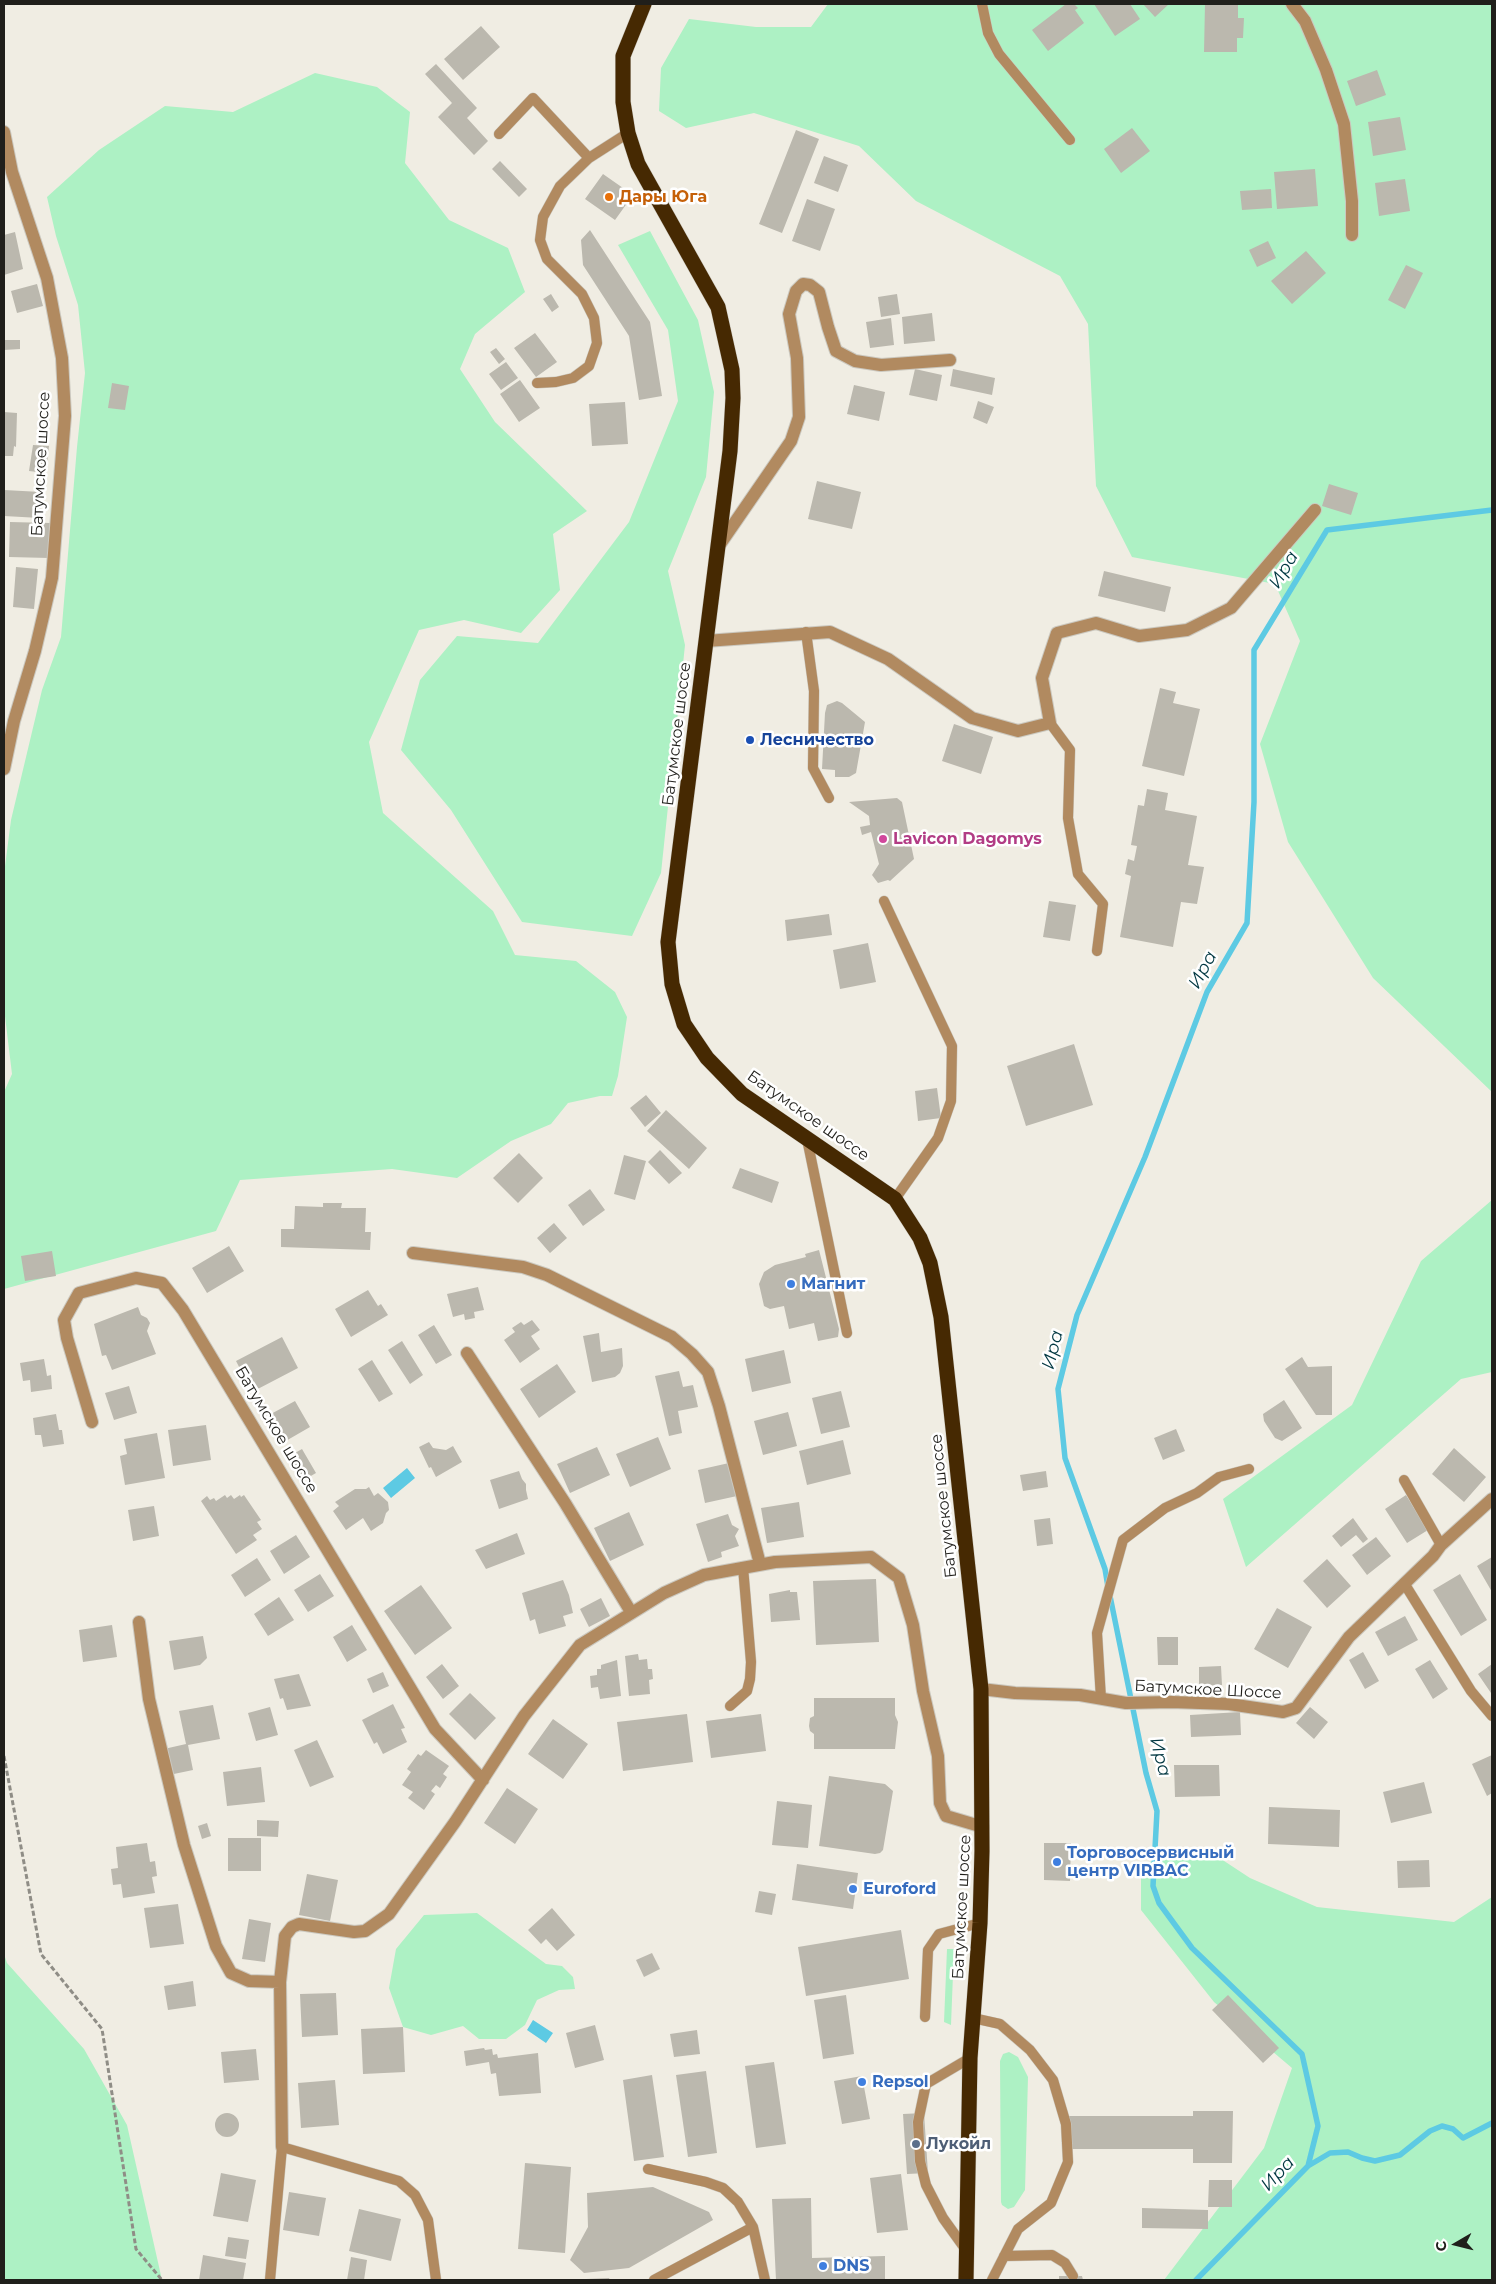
<!DOCTYPE html>
<meta charset="utf-8">
<style>
body{margin:0}
#map{position:relative;width:1496px;height:2284px;overflow:hidden;background:#f0ede3;font-family:Montserrat,sans-serif}
canvas{display:block}
.frame{position:absolute;inset:0;border:5px solid #201f1b;pointer-events:none}
.north{position:absolute;left:1431px;top:2219px;width:50px;height:50px;-webkit-text-stroke:4px #fff;paint-order:stroke;rotate:262deg;font-size:14px;font-weight:700;line-height:20px;text-align:center;color:#201f1b}
.north::after{content:'';display:block;margin:auto;width:18px;height:22px;background:#201f1b;clip-path:polygon(50% 0,100% 100%,50% 72%,0 100%)}
</style>
<div id="map">
<canvas width="1496" height="2284"></canvas>
<div class="frame"></div>
<div class="north">С</div>
</div>
<script>
const c = document.querySelector('canvas').getContext('2d');
c.lineJoin = 'round';
function fillPath(path, color) {
  c.fillStyle = color;
  c.fill(path, 'evenodd');
}
function toPath(rows) {
  const path = new Path2D();
  for (const r of rows) {
    if (r.length === 3) {
      path.moveTo(r[0] + r[2], r[1]);
      path.arc(r[0], r[1], r[2], 0, 2 * Math.PI);
      continue;
    }
    path.moveTo(r[0], r[1]);
    for (let i = 2; i < r.length; i += 2) path.lineTo(r[i], r[i + 1]);
  }
  return path;
}
function strokePath(path, color, width, dash) {
  c.strokeStyle = color;
  c.lineWidth = width;
  c.lineCap = dash ? 'butt' : 'round';
  c.setLineDash(dash || []);
  c.stroke(path);
}
function label(font, color, halo, rows, align = 'center') {
  c.font = font + ' Montserrat,sans-serif';
  c.lineWidth = 5;
  c.setLineDash([]);
  c.textBaseline = 'middle';
  c.strokeStyle = halo;
  c.fillStyle = color;
  for (const [text, x, y, turn = 0] of rows) {
    c.save();
    c.translate(x, y);
    c.rotate((+turn || 0) * Math.PI / 180);
    c.textAlign = isNaN(turn) ? turn : align;
    if (halo) c.strokeText(text, 0, 0);
    c.fillText(text, 0, 0);
    c.restore();
  }
}
fillPath(toPath([
 [828,4,1492,4,1492,1092,1373,978,1288,842,1260,744,1300,641,1275,584,1132,557,1096,486,1088,324,1060,276,916,201,859,146,754,113,686,128,659,111,661,68,689,19,756,27,811,27],
 [315,73,377,87,410,112,405,163,449,220,508,248,525,292,475,334,460,369,495,422,587,511,553,534,560,590,521,633,464,620,419,630,369,742,383,813,493,911,515,955,576,961,615,992,627,1017,618,1076,612,1096,600,1096,568,1103,551,1124,511,1141,457,1178,392,1169,240,1180,216,1231,4,1289,4,1092,12,1074,4,1008,4,874,11,820,42,690,61,637,77,447,85,373,78,305,56,236,47,197,99,150,165,106,233,112],
 [650,231,698,320,714,392,706,477,668,571,685,645,661,873,632,936,522,922,451,810,401,750,420,680,457,636,538,643,629,522,678,401,668,330,618,245],
 [1492,1200,1492,1372,1461,1379,1246,1567,1223,1499,1352,1405,1421,1261],
 [1182,1851,1215,1855,1250,1878,1317,1907,1454,1922,1492,1897,1492,2280,1164,2280,1264,2148,1292,2068,1214,2002,1141,1910,1141,1865],
 [477,1913,546,1964,562,1966,573,1977,575,1989,559,1990,537,2000,525,2025,506,2039,479,2039,463,2026,431,2035,403,2027,389,1988,396,1949,424,1915],
 [947,1949,954,1949,951,2025,944,2022],
 [4,1954,7,1963,84,2049,127,2125,162,2280,4,2280],
 [1009,2052,1018,2057,1028,2077,1025,2190,1014,2207,1008,2209,1002,2205,1001,2202,1000,2061,1003,2054]
]), '#adf1c4');
fillPath(toPath([
 [407,1468,415,1478,391,1498,383,1488],
 [533,2020,553,2033,546,2043,527,2030]
]), '#5dcae3');
strokePath(toPath([
 [1108,1587,1105,1569,1065,1458,1058,1389,1077,1315,1145,1157,1207,992,1247,923,1254,802,1254,650,1327,530,1492,510],
 [1110,1596,1146,1773,1157,1811,1153,1886,1159,1903,1192,1948,1302,2054,1318,2126,1308,2166,1196,2280],
 [1308,2166,1330,2153,1348,2152,1362,2158,1375,2161,1400,2155,1430,2131,1442,2126,1453,2129,1463,2138,1492,2123]
]), '#5dcae3', 5.5);
fillPath(toPath([
 [1066,4,1074,4,1078,8,1075,10,1084,23,1048,51,1032,30],
 [1094,4,1130,4,1140,19,1115,36],
 [1143,4,1169,4,1155,17],
 [1205,4,1238,4,1238,18,1244,18,1243,38,1237,38,1237,52,1204,52],
 [481,26,500,47,463,80,444,59],
 [436,64,477,108,467,118,488,141,474,155,438,117,452,103,425,74],
 [1377,70,1386,95,1356,106,1347,81],
 [1400,117,1406,150,1373,156,1368,122],
 [1132,128,1150,151,1121,173,1104,149],
 [796,130,819,139,782,233,759,224],
 [824,156,848,165,838,192,814,183],
 [500,161,527,189,519,197,492,169],
 [1315,169,1318,206,1277,209,1274,172],
 [603,174,633,195,615,220,585,199],
 [1405,179,1410,211,1379,216,1375,183],
 [1271,189,1272,208,1242,210,1240,191],
 [807,199,835,209,820,251,792,241],
 [590,230,650,322,662,396,639,400,629,336,583,265,581,240],
 [15,232,23,269,4,275,4,235],
 [1268,241,1276,258,1257,267,1249,250],
 [1306,251,1326,273,1292,304,1271,281],
 [1406,265,1423,273,1405,309,1388,300],
 [37,284,43,306,17,313,11,291],
 [551,294,559,307,552,312,543,299],
 [897,294,900,314,881,317,878,297],
 [932,313,935,341,904,344,902,317],
 [891,318,894,345,870,348,866,322],
 [535,333,557,362,536,377,514,348],
 [4,340,20,340,20,349,4,350],
 [496,348,505,359,499,364,490,352],
 [506,362,518,378,501,390,489,374],
 [915,369,942,375,937,401,909,395],
 [953,369,995,378,992,395,950,386],
 [520,380,540,408,519,422,500,394],
 [112,383,129,386,125,410,108,408],
 [854,385,885,392,879,421,847,414],
 [978,401,994,407,987,424,973,418],
 [625,402,628,444,592,446,589,404],
 [4,412,17,413,16,447,14,446,13,456,4,456],
 [33,445,49,446,46,473,29,471],
 [817,481,861,492,852,529,808,519],
 [1329,484,1358,493,1351,515,1322,506],
 [4,490,41,492,40,518,4,516],
 [10,522,50,523,49,558,9,557],
 [16,567,38,569,34,609,13,607],
 [1104,571,1171,587,1165,612,1098,596],
 [1160,688,1176,692,1173,703,1200,709,1184,776,1142,766],
 [837,701,842,703,865,722,856,773,849,777,835,777,835,770,822,769,825,713,827,705],
 [954,724,993,737,981,774,942,761],
 [1147,789,1168,793,1165,810,1197,816,1188,865,1204,867,1197,904,1181,902,1173,947,1120,937,1131,876,1125,874,1128,859,1134,861,1137,846,1131,845,1138,805,1144,806],
 [897,798,902,802,914,859,890,881,888,880,878,883,872,875,879,864,871,832,862,835,860,827,870,825,869,816,849,802],
 [1049,901,1076,905,1070,941,1043,937],
 [829,914,832,935,787,941,785,920],
 [868,943,876,982,840,989,833,950],
 [1074,1044,1093,1105,1026,1126,1007,1066],
 [937,1088,941,1118,918,1121,915,1091],
 [646,1095,661,1113,645,1127,630,1108],
 [666,1110,707,1148,689,1169,647,1131],
 [660,1150,682,1173,669,1184,648,1162],
 [519,1153,543,1178,518,1203,493,1178],
 [624,1155,646,1161,635,1200,614,1194],
 [740,1168,779,1182,772,1203,732,1188],
 [590,1189,605,1210,583,1226,568,1205],
 [323,1203,342,1203,341,1208,366,1208,365,1232,371,1232,370,1250,281,1247,281,1229,294,1229,295,1206,323,1207],
 [554,1223,567,1238,550,1253,537,1238],
 [229,1246,244,1271,207,1293,192,1268],
 [819,1250,839,1329,838,1337,818,1341,814,1323,789,1329,784,1306,770,1309,764,1306,759,1284,764,1272,775,1265,806,1257,805,1254],
 [52,1251,56,1276,25,1281,21,1256],
 [478,1287,484,1310,474,1312,475,1318,465,1320,464,1314,453,1317,447,1294],
 [368,1290,378,1306,381,1304,388,1315,351,1337,335,1309],
 [138,1307,141,1315,147,1318,150,1323,147,1331,156,1354,112,1370,106,1355,102,1356,94,1324],
 [532,1320,540,1330,531,1336,540,1349,520,1363,504,1340,515,1332,512,1328,521,1322,524,1325],
 [434,1325,452,1355,436,1364,418,1335],
 [599,1333,601,1352,622,1348,623,1366,620,1373,615,1377,592,1382,583,1336],
 [282,1337,298,1368,252,1392,236,1361],
 [402,1341,423,1375,410,1384,388,1350],
 [784,1350,791,1383,752,1392,745,1359],
 [1302,1357,1308,1367,1332,1366,1332,1415,1316,1415,1285,1369],
 [44,1359,47,1376,51,1375,52,1389,31,1392,30,1380,23,1381,20,1363],
 [372,1360,393,1394,379,1402,358,1369],
 [557,1364,576,1392,539,1418,520,1389],
 [679,1371,683,1387,693,1385,698,1407,678,1411,682,1433,669,1436,655,1376],
 [129,1386,137,1413,114,1420,105,1393],
 [841,1391,850,1427,821,1434,812,1398],
 [1284,1400,1302,1428,1282,1441,1275,1438,1264,1421,1263,1414],
 [295,1401,310,1427,284,1442,269,1415],
 [788,1412,797,1446,763,1455,754,1421],
 [56,1414,59,1430,62,1430,64,1444,43,1447,41,1435,35,1435,33,1418],
 [206,1425,211,1460,173,1466,168,1430],
 [1176,1429,1185,1451,1163,1460,1154,1438],
 [157,1433,165,1478,125,1485,120,1456,127,1454,124,1439],
 [658,1437,671,1469,630,1487,616,1454],
 [843,1440,851,1474,807,1485,799,1451],
 [429,1442,433,1448,446,1450,453,1446,462,1462,436,1477,431,1467,429,1468,419,1447],
 [597,1447,610,1475,570,1493,557,1464],
 [1454,1448,1486,1477,1464,1502,1432,1474],
 [302,1449,316,1473,302,1481,288,1457],
 [729,1463,737,1496,705,1503,698,1470],
 [519,1471,522,1479,526,1484,526,1490,528,1499,499,1509,490,1480],
 [1046,1471,1048,1487,1023,1491,1020,1475],
 [369,1487,374,1496,378,1493,388,1502,389,1510,386,1513,383,1523,371,1531,363,1518,346,1530,333,1511,339,1506,335,1502,355,1489,366,1489],
 [225,1495,227,1498,231,1495,234,1499,240,1495,241,1497,244,1495,261,1520,257,1522,262,1529,253,1535,257,1540,236,1554,201,1501,207,1496,210,1500,214,1498,216,1501],
 [1406,1495,1428,1530,1407,1543,1385,1509],
 [799,1502,804,1537,767,1543,761,1508],
 [154,1506,159,1536,133,1541,128,1510],
 [629,1512,644,1545,610,1561,594,1528],
 [728,1514,732,1525,739,1529,735,1536,739,1546,721,1552,722,1557,708,1562,696,1524],
 [1050,1518,1053,1544,1037,1546,1034,1520],
 [1353,1518,1368,1539,1363,1543,1356,1535,1341,1547,1332,1536],
 [517,1533,525,1554,486,1569,475,1550],
 [296,1535,310,1557,284,1574,270,1551],
 [1376,1537,1391,1556,1367,1575,1352,1555],
 [1492,1557,1492,1592,1477,1566],
 [257,1558,271,1580,245,1597,231,1575],
 [1327,1559,1351,1586,1327,1608,1303,1581],
 [320,1574,334,1596,308,1612,294,1590],
 [1460,1574,1487,1620,1461,1636,1433,1590],
 [876,1579,879,1642,816,1645,813,1581],
 [563,1580,569,1595,573,1613,563,1616,566,1626,539,1634,535,1619,530,1621,522,1593],
 [421,1585,452,1628,415,1655,384,1611],
 [790,1590,790,1592,797,1592,800,1620,771,1622,769,1594],
 [279,1597,294,1620,268,1636,254,1614],
 [601,1598,610,1616,589,1627,580,1609],
 [1277,1608,1312,1627,1288,1668,1254,1649],
 [1405,1616,1418,1640,1388,1656,1375,1632],
 [112,1625,117,1657,83,1662,79,1630],
 [352,1625,367,1650,347,1662,333,1637],
 [203,1636,207,1658,200,1665,174,1670,169,1641],
 [1157,1637,1178,1637,1178,1665,1158,1665],
 [1363,1652,1379,1681,1365,1689,1349,1660],
 [638,1654,639,1660,647,1659,648,1669,652,1669,653,1679,649,1680,650,1694,629,1696,625,1656],
 [617,1660,621,1696,600,1699,598,1687,591,1688,590,1676,597,1675,597,1669,601,1669,601,1665],
 [1430,1660,1448,1689,1433,1699,1415,1669],
 [442,1664,459,1686,443,1699,426,1677],
 [1492,1664,1492,1692,1491,1693,1478,1674],
 [1221,1666,1222,1685,1199,1686,1199,1667],
 [383,1672,389,1686,373,1693,367,1679],
 [299,1674,311,1706,287,1710,283,1698,280,1699,274,1679],
 [470,1693,496,1718,475,1740,449,1714],
 [814,1698,895,1698,895,1715,898,1722,895,1749,814,1749,814,1734,810,1731,809,1726,810,1718,814,1716],
 [393,1704,405,1728,401,1729,407,1742,383,1754,377,1742,374,1744,362,1720],
 [213,1705,220,1739,188,1745,193,1770,169,1775,164,1749,186,1744,179,1711],
 [270,1707,278,1735,256,1741,248,1713],
 [1310,1707,1328,1722,1314,1739,1296,1723],
 [1240,1712,1241,1735,1191,1737,1190,1715],
 [687,1714,693,1762,623,1771,617,1722],
 [761,1714,766,1751,711,1758,706,1721],
 [553,1719,588,1744,563,1779,528,1754],
 [317,1740,334,1777,310,1787,294,1750],
 [426,1750,449,1766,443,1774,447,1777,440,1788,436,1785,431,1791,435,1794,424,1810,408,1798,413,1792,402,1785,411,1772,407,1769,418,1754,421,1756],
 [1492,1755,1492,1793,1487,1796,1472,1764],
 [1174,1765,1219,1765,1220,1796,1175,1797],
 [261,1767,265,1802,227,1806,223,1772],
 [829,1776,885,1784,893,1791,883,1850,880,1853,875,1854,819,1846],
 [1424,1782,1432,1813,1391,1823,1383,1792],
 [507,1788,538,1809,515,1844,484,1823],
 [777,1801,812,1805,808,1848,772,1845],
 [1269,1807,1340,1810,1339,1847,1268,1844],
 [257,1820,279,1821,278,1837,257,1836],
 [207,1823,211,1836,202,1839,198,1826],
 [228,1838,261,1838,261,1871,228,1871],
 [147,1843,150,1862,155,1861,157,1876,152,1877,155,1893,123,1898,121,1884,113,1885,111,1869,118,1868,116,1847],
 [1044,1843,1071,1843,1070,1881,1044,1880],
 [1429,1860,1430,1887,1398,1888,1397,1861],
 [797,1864,858,1873,853,1909,792,1900],
 [307,1874,338,1880,330,1921,299,1915],
 [759,1891,776,1894,772,1915,755,1912],
 [178,1904,184,1944,150,1948,144,1908],
 [552,1908,575,1935,557,1951,546,1939,541,1944,528,1930],
 [249,1919,271,1923,265,1962,242,1959],
 [901,1930,909,1979,806,1996,798,1947],
 [652,1953,660,1969,644,1977,636,1960],
 [193,1981,196,2006,168,2010,164,1986],
 [336,1993,338,2035,302,2037,300,1994],
 [846,1995,854,2054,823,2059,814,2000],
 [1228,1995,1279,2048,1263,2063,1212,2010],
 [595,2025,604,2060,575,2068,566,2033],
 [403,2027,405,2072,363,2074,361,2029],
 [697,2030,700,2054,674,2057,670,2034],
 [484,2048,485,2050,492,2049,493,2055,497,2054,498,2058,538,2053,541,2093,499,2096,496,2073,491,2074,489,2062,466,2066,464,2051],
 [256,2049,259,2080,224,2083,221,2052],
 [774,2062,786,2144,756,2148,745,2066],
 [706,2071,717,2153,688,2157,676,2075],
 [652,2075,664,2157,634,2161,623,2080],
 [862,2076,870,2119,842,2124,834,2081],
 [335,2080,339,2125,301,2128,298,2083],
 [1193,2111,1233,2111,1232,2163,1193,2163,1193,2149,1064,2149,1064,2116,1193,2116],
 [924,2113,928,2173,907,2174,903,2114],
 [227,2125,12],
 [525,2163,571,2167,565,2253,518,2249],
 [221,2173,256,2180,248,2222,213,2216],
 [901,2174,908,2230,877,2233,870,2178],
 [1209,2180,1232,2180,1232,2207,1208,2207],
 [653,2187,709,2212,713,2220,629,2268,584,2273,570,2260,588,2227,587,2193],
 [289,2192,326,2198,319,2236,283,2230],
 [811,2198,812,2258,885,2256,885,2280,776,2280,772,2199],
 [1142,2208,1208,2210,1208,2229,1142,2228],
 [359,2209,401,2219,391,2261,349,2251],
 [228,2237,249,2240,246,2259,225,2256],
 [203,2255,246,2263,243,2280,199,2280],
 [351,2257,367,2260,364,2280,347,2280],
 [1059,2276,1082,2276,1083,2280,1059,2280],
 [609,2278,610,2280,586,2280,586,2279]
]), '#bbb8ae');
const lane = toPath([
 [982,4,988,33,999,54,1070,140],
 [499,134,533,98,589,158],
 [537,383,556,382,573,378,589,366,597,343,594,318,582,294,547,259,540,240,543,217,560,186,589,158,628,133],
 [806,632,814,691,813,768,829,798],
 [1050,723,1070,750,1068,818,1078,874,1103,904,1097,951],
 [884,901,952,1046,951,1101,938,1138,895,1199],
 [807,1139,847,1333],
 [1404,1480,1441,1545],
 [1404,1583,1471,1691,1492,1716],
 [1101,1699,1097,1633,1123,1540,1165,1508,1197,1493,1219,1477,1249,1469],
 [730,1706,747,1691,750,1679,751,1662,743,1567],
 [925,2017,928,1950,939,1934,980,1923],
 [973,2018,1000,2024,1030,2050,1053,2080,1066,2124,1068,2162,1051,2203,1018,2229,992,2280],
 [648,2169,706,2182,723,2188,738,2202,753,2227,765,2280],
 [966,2250,943,2218,926,2185,920,2161,918,2122,926,2084,970,2058],
 [1004,2256,1052,2255,1065,2263,1073,2276],
 [270,2280,282,2147,399,2181,415,2195,428,2220,436,2280],
 [654,2280,753,2227]
]);
const street = toPath([
 [1292,4,1305,21,1326,70,1344,124,1352,201,1352,235],
 [4,132,12,172,47,278,62,358,65,416,52,578,35,651,14,721,4,769],
 [718,547,791,441,799,417,797,358,789,314,796,291,803,284,810,285,819,292,828,327,836,351,855,361,881,365,950,360],
 [706,641,830,632,888,659,972,718,1018,731,1050,723,1042,678,1057,633,1096,623,1139,636,1187,630,1231,608,1315,510],
 [413,1253,523,1267,547,1275,672,1337,692,1354,708,1372,719,1406,760,1564],
 [467,1353,565,1503,631,1612],
 [92,1422,67,1338,64,1320,79,1293,136,1278,162,1283,183,1310,435,1729,483,1780],
 [139,1622,149,1699,184,1845,216,1946,231,1973,249,1981,280,1982],
 [981,1689,1015,1693,1080,1695,1126,1703,1171,1702,1229,1704,1283,1712,1296,1708,1349,1637,1433,1556,1441,1545,1492,1499],
 [282,2147,280,1982,285,1936,292,1927,299,1924,354,1932,365,1931,389,1914,455,1822,524,1716,580,1645,664,1593,704,1575,775,1562,871,1557,899,1578,913,1625,923,1691,938,1756,940,1803,946,1816,983,1827]
]);
const highway = toPath([
 [644,4,623,56,623,102,628,133,638,164,718,307,732,370,733,398,730,451,668,942,672,984,684,1024,707,1058,742,1094,895,1199,920,1238,930,1263,941,1317,981,1689,982,1851,980,1923,970,2058,966,2280]
]);
strokePath(lane, '#cbc8bf', 11);
strokePath(street, '#cbc8bf', 14);
strokePath(highway, '#cbc8bf', 16);
strokePath(toPath([
 [4,1756,41,1954,102,2029,136,2249,162,2280]
]), '#8f8d86', 3, [5, 2.5]);
strokePath(lane, '#b18a60', 10);
strokePath(street, '#b18a60', 12);
strokePath(highway, '#462902', 15);
for (const [x, y, r, color] of [
 [609,197,5,"#e8710a"],
 [750,740,5,"#1a4fb4"],
 [883,839,5,"#d1479c"],
 [791,1284,5,"#3f7fe0"],
 [1057,1862,5,"#3f7fe0"],
 [853,1889,5,"#3f7fe0"],
 [862,2082,5,"#3f7fe0"],
 [916,2144,5,"#5c6f8a"],
 [823,2266,5,"#3f7fe0"]
]) {
  const dot = new Path2D();
  dot.arc(x, y, r, 0, 2 * Math.PI);
  c.fillStyle = color;
  c.fill(dot);
  strokePath(dot, '#fff', 2);
}
label('bold 16px', '#c56008', '#fff', [
 ["Дары Юга",619,197]
], 'left');
label('16px', '#201f1b', '#fff', [
 ["Батумское шоссе",41,464,-87],
 ["Батумское шоссе",677,734,-83],
 ["Батумское шоссе",808,1116,35],
 ["Батумское шоссе",276,1430,59],
 ["Батумское шоссе",944,1506,-96],
 ["Батумское Шоссе",1208,1690,3],
 ["Батумское шоссе",962,1907,-87]
]);
label('bold 16px', '#164399', '#fff', [
 ["Лесничество",760,740]
], 'left');
label('bold 16px', '#b23c85', '#fff', [
 ["Lavicon Dagomys",893,839]
], 'left');
label('bold 16px', '#366cbe', '#fff', [
 ["Магнит",801,1284],
 ["Торговосервисный",1067,1853],
 ["центр VIRBAC",1067,1871],
 ["Euroford",863,1889],
 ["Repsol",872,2082],
 ["DNS",833,2266]
], 'left');
label('bold 16px', '#4e5e75', '#fff', [
 ["Лукойл",926,2144]
], 'left');
label('italic 18px', '#013741', '#fff', [
 ["Ира",1284,570,-59],
 ["Ира",1203,970,-62],
 ["Ира",1053,1350,-76],
 ["Ира",1160,1757,76],
 ["Ира",1278,2174,-47]
]);
</script>
